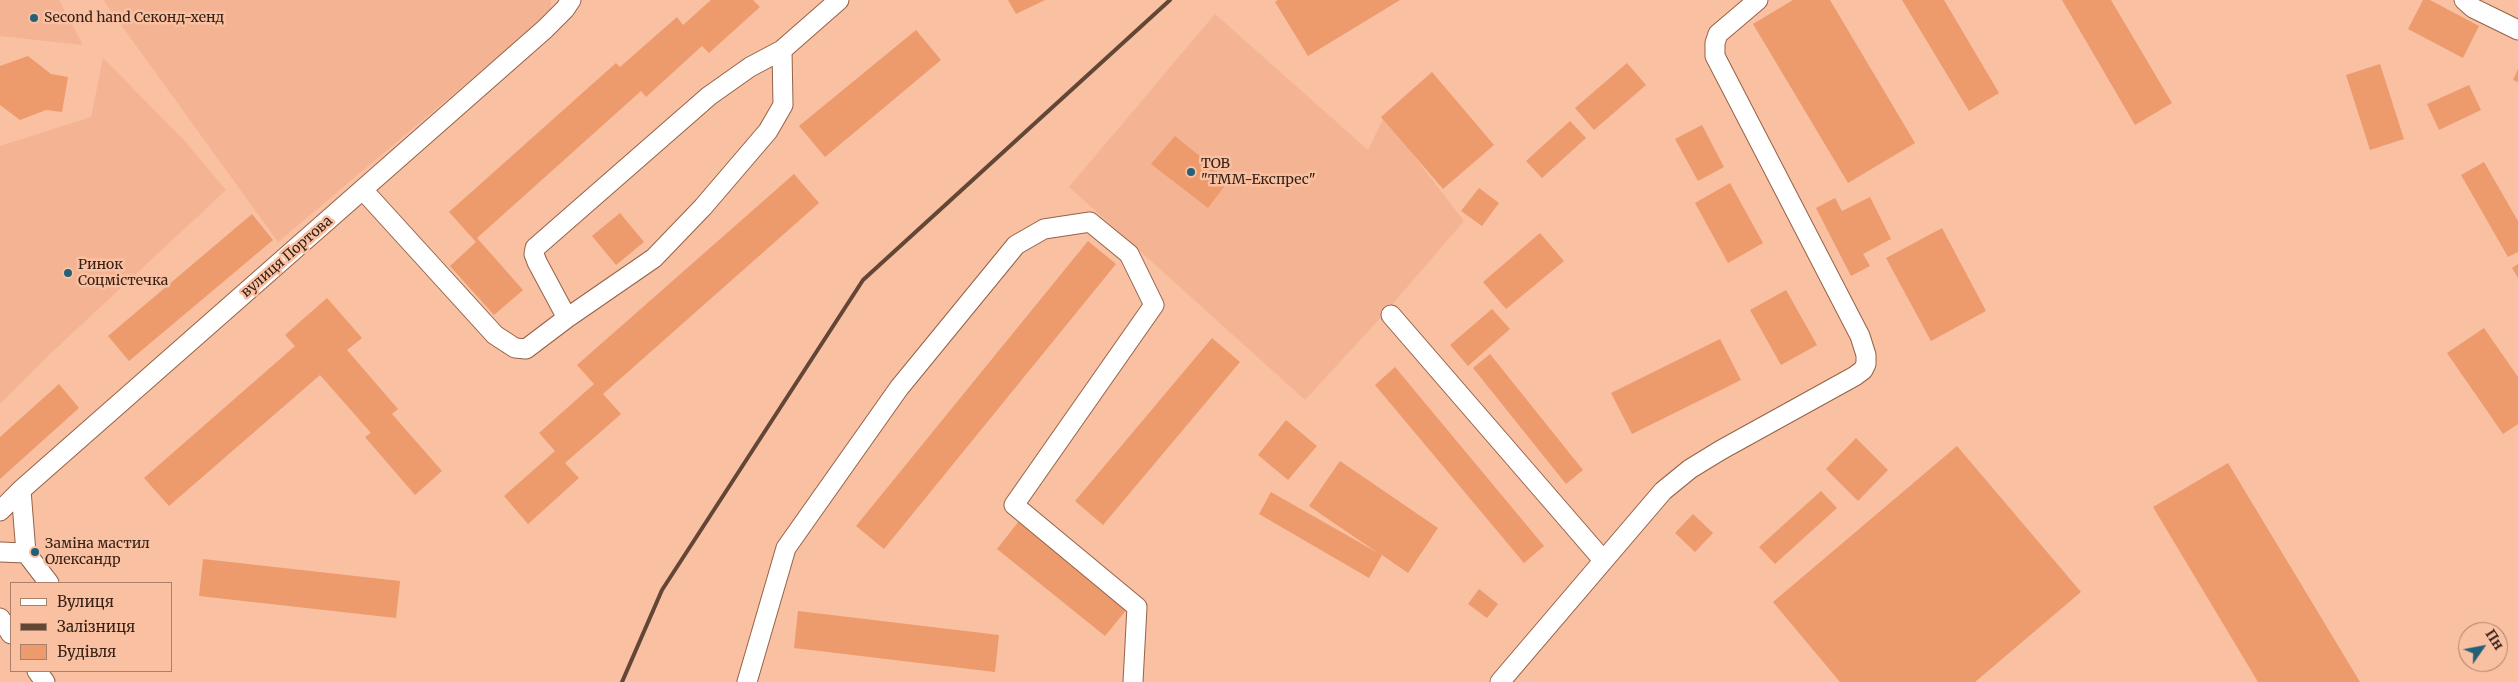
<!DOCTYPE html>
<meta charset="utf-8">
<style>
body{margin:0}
#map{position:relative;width:2518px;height:682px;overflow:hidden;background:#f9c0a2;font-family:Merriweather,serif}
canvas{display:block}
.legend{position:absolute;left:10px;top:582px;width:162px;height:90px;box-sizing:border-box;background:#f9c0a2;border:1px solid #ab806a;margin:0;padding:6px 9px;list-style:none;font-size:15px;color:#372116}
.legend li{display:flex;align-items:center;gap:10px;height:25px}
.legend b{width:25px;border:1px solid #ab806a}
.north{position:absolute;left:2458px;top:622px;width:50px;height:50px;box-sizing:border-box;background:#f9c0a2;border:1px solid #ab806a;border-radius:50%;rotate:57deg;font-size:14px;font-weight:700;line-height:20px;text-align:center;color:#372116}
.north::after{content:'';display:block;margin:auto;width:18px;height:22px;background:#256078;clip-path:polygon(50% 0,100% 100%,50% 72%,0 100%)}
</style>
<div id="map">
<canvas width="2518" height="682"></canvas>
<ul class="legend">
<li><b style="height:6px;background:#fff"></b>Вулиця</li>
<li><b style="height:6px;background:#644636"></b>Залізниця</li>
<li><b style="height:14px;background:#ed9a6d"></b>Будівля</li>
</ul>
<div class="north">Пн</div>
</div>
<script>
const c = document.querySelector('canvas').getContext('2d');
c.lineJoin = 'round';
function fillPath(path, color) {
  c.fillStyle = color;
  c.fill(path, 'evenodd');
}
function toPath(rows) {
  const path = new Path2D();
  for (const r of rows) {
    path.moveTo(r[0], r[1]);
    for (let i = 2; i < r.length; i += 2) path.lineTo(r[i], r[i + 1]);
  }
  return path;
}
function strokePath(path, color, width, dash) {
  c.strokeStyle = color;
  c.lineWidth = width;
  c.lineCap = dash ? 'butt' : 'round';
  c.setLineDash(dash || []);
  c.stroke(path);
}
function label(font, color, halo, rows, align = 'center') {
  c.font = font + ' Merriweather,serif';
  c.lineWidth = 5;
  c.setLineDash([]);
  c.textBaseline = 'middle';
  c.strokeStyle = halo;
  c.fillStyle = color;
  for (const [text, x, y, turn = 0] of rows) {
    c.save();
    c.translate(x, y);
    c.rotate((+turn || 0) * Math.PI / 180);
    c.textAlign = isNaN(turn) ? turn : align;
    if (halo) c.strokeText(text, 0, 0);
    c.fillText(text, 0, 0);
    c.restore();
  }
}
fillPath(toPath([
 [0,0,59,0,83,45,0,36],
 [103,0,551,0,551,12,278,242],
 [1215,14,1368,150,1384,117,1464,221,1384,314,1305,400,1069,187],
 [103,58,182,138,226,190,48,356,0,404,0,146,91,117]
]), '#f4b493');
fillPath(toPath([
 [711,0,753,0,760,7,709,53,702,46,646,97,641,91,477,238,523,290,494,315,450,266,476,242,449,212,616,63,620,67,677,17,683,25],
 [1008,0,1045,0,1016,14],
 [1278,0,1400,0,1308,56,1275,2],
 [1793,0,1830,0,1915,143,1848,183,1753,24],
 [1902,0,1944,0,1999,93,1969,111],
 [2062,0,2111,0,2172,103,2135,125],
 [2423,0,2430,0,2479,26,2463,58,2408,29],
 [916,30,941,60,825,157,799,126],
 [28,56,51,74,68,77,62,112,46,110,20,120,0,105,0,66],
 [1627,63,1646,85,1594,130,1575,108],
 [2380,64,2404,139,2370,150,2346,75],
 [2518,69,2518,82,2513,80],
 [1432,72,1494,145,1443,189,1381,117],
 [2469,85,2481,110,2439,130,2427,104],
 [1570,121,1586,138,1542,178,1526,161],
 [1702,125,1724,167,1698,181,1675,139],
 [1175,136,1229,180,1208,208,1151,164],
 [2484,162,2518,221,2518,252,2508,257,2461,175],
 [794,174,819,203,603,394,621,414,565,463,579,478,528,524,504,496,555,451,539,433,594,384,577,365],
 [1730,183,1763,243,1728,263,1695,203],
 [1479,188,1499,203,1482,226,1461,211],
 [1870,197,1891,239,1863,254,1870,266,1851,276,1816,208,1835,198,1842,211],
 [620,213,644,242,616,265,592,236],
 [252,214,273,240,129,361,108,336],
 [1942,228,1986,311,1931,341,1886,258],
 [1540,233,1564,261,1506,309,1483,282],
 [1088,241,1116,264,884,549,856,526],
 [2518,264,2518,278,2512,268],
 [1786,290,1817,345,1781,365,1750,310],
 [327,298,362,338,347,350,398,409,392,414,442,471,415,495,365,437,371,433,320,375,169,506,144,478,295,346,285,335],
 [1492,309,1510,329,1468,366,1450,345],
 [2484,328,2518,377,2518,424,2503,434,2447,353],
 [1212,338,1240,362,1103,525,1075,501],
 [1720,339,1741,380,1632,434,1611,393],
 [1490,354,1583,470,1566,484,1473,368],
 [1395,367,1544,546,1524,563,1375,385],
 [59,384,79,408,0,479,0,437],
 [1286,420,1317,446,1288,480,1258,455],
 [1856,438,1888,470,1858,501,1826,469],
 [1957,446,2081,592,1975,682,1840,682,1773,602],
 [1340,461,1438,528,1408,573,1382,555,1369,578,1259,514,1271,492,1378,553,1309,506],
 [2228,463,2360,682,2258,682,2153,507],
 [1821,491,1837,508,1775,564,1759,547],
 [1693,514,1713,533,1695,552,1675,533],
 [1019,521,1128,608,1105,636,997,549],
 [203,559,400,581,396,618,199,596],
 [1479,589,1498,604,1487,618,1468,604],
 [798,611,999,635,995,672,794,648]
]), '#ed9a6d');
const minor = toPath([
 [2464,0,2473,8,2518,30],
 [363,190,495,335,515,348,526,349,567,318,537,262,534,254,535,248,709,96,750,67,782,50,839,0],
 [1391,315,1603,560],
 [567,318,654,258,703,207,768,131,783,105,782,50],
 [21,490,26,553,49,583],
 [0,511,21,490,545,29,565,9,571,0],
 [0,552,26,553],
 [0,618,11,634],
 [37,671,45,682],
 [747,682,786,548,899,388,1016,245,1044,229,1090,222,1129,254,1154,305,1014,505,1137,607,1133,682],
 [1500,682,1663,491,1690,469,1721,450,1855,376,1863,370,1866,364,1866,355,1860,336,1715,56,1715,43,1718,34,1758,0]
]);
strokePath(minor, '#956247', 21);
strokePath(minor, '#fff', 19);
strokePath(toPath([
 [622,682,662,590,863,280,1170,0]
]), '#644636', 4);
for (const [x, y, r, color] of [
 [34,18,5,"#256078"],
 [1191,172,5,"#256078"],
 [68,273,5,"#256078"],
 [35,552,5,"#256078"]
]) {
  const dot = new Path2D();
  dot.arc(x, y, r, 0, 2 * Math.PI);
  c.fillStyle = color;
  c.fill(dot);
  strokePath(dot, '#f9c0a2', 2);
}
label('14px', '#372116', '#f9c0a2', [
 ["Second hand Секонд-хенд",44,18],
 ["ТОВ",1201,164],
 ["\"ТММ-Експрес\"",1201,180],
 ["Ринок",78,265],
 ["Соцмістечка",78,281],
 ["Заміна мастил",45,544],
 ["Олександр",45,560]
], 'left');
label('14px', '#372116', '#f9c0a2', [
 ["вулиця Портова",287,257,-41]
]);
</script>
